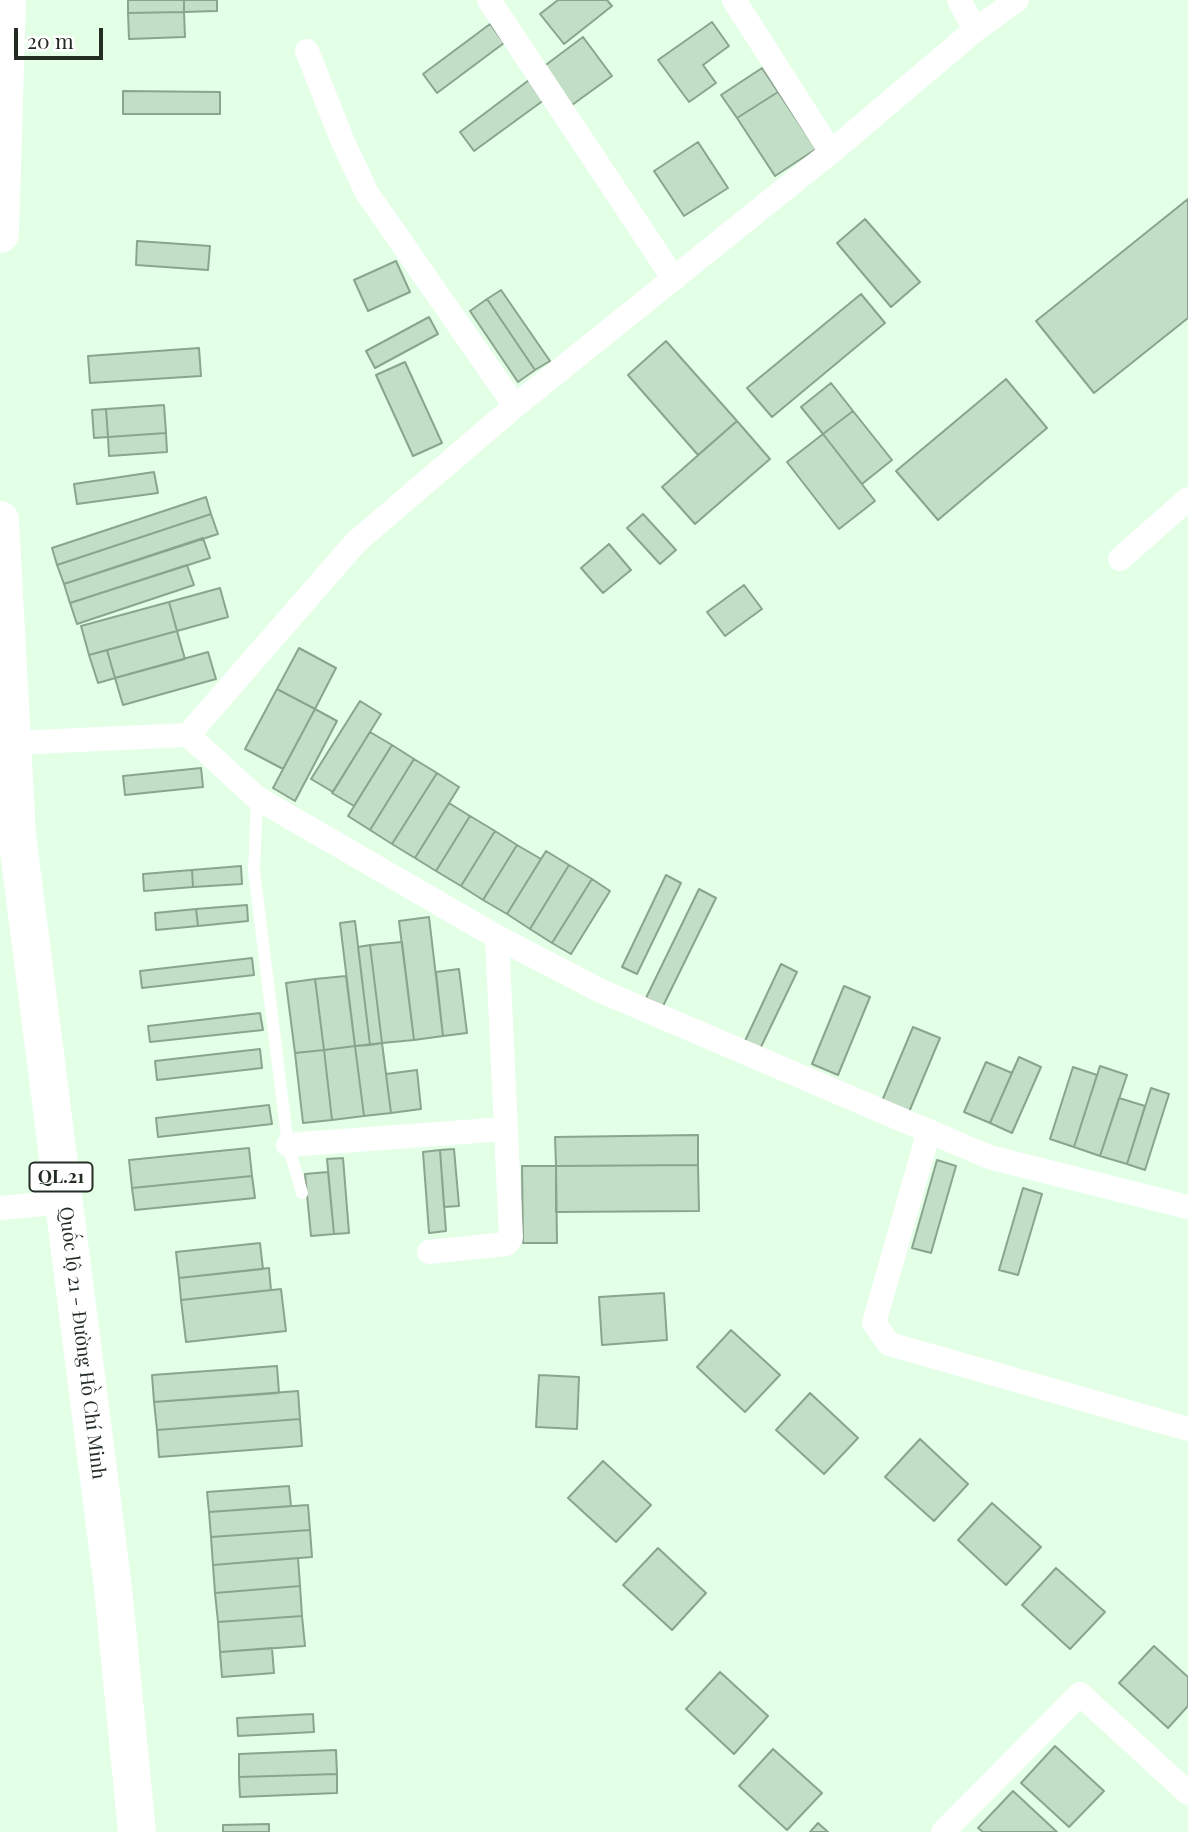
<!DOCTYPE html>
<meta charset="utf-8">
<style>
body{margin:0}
#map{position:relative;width:1188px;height:1832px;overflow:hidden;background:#e3ffe6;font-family:"Playfair Display",serif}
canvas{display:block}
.scale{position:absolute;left:14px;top:28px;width:89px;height:32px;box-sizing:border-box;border:4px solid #232d24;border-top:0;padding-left:9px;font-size:21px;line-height:24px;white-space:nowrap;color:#232d24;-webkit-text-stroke:5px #fff;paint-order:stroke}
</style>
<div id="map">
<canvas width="1188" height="1832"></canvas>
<div class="scale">20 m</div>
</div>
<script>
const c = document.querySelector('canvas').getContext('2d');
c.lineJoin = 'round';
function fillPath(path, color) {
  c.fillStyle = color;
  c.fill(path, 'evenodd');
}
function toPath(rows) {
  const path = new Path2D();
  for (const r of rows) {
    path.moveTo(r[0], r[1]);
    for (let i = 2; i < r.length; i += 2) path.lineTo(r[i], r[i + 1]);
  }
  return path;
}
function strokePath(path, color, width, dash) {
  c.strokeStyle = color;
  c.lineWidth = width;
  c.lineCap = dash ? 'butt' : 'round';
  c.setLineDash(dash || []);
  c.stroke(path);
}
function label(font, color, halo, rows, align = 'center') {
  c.font = font + ' "Playfair Display",serif';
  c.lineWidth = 6;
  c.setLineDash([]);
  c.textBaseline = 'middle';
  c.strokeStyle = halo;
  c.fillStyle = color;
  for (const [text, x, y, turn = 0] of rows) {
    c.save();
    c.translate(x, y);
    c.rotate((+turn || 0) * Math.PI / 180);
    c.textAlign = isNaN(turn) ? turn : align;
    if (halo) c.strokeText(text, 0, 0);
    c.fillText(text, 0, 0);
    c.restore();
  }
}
const building = toPath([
 [128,0,184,0,184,12,128,13,128,0],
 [184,0,217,0,217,11,184,12,184,0],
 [558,0,607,0,612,6,564,44,540,14,558,0],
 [184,12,185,37,129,39,128,13,184,12],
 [712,22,729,46,703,65,716,83,689,102,658,60,712,22],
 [490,24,504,43,437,93,423,74,490,24],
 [583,37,612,76,572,105,543,67,583,37],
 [762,68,778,92,737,118,721,95,762,68],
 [529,80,544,100,474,151,460,132,529,80],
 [123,91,220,92,220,114,123,114,123,91],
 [778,92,816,149,775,176,737,118,778,92],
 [698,142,728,188,684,216,654,171,698,142],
 [1188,199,1188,318,1094,393,1036,321,1188,199],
 [865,219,920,282,891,307,837,243,865,219],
 [137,241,210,246,208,270,136,265,137,241],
 [396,261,410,292,368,311,354,280,396,261],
 [501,290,550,361,535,370,487,299,501,290],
 [861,294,885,323,772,417,747,388,861,294],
 [487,299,535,370,518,382,470,311,487,299],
 [429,317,438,334,375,368,366,351,429,317],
 [666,341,737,421,698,455,628,375,666,341],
 [199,348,201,376,90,383,88,356,199,348],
 [405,362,442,443,413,456,376,375,405,362],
 [1006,379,1047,428,938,520,896,471,1006,379],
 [831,383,853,411,823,434,801,407,831,383],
 [164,405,166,433,108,437,106,409,164,405],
 [106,409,108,437,94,438,92,410,106,409],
 [853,411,892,460,862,484,823,434,853,411],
 [737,421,770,459,695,524,662,487,737,421],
 [166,433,167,452,109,456,108,437,166,433],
 [823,434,875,501,839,529,787,462,823,434],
 [154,472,158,493,77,504,74,484,154,472],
 [206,497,211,514,57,565,52,548,206,497],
 [211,514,218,534,64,584,57,565,211,514],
 [643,514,676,550,660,564,627,528,643,514],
 [203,538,210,558,70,603,64,584,203,538],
 [609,544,631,570,603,593,581,568,609,544],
 [187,565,194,585,77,624,70,603,187,565],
 [744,585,762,609,725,636,707,612,744,585],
 [220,588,228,617,177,631,169,602,220,588],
 [169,602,177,631,89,655,81,626,169,602],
 [177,631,185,659,115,678,107,650,177,631],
 [299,648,336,668,315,709,277,689,299,648],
 [107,650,115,678,98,683,89,655,107,650],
 [208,652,216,679,123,705,115,678,208,652],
 [277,689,315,709,283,769,245,749,277,689],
 [360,701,381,714,333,792,311,779,360,701],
 [315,709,337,721,295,801,273,788,315,709],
 [370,732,392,745,354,806,332,793,370,732],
 [392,745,414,759,370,830,348,816,392,745],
 [414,759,437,773,392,844,370,830,414,759],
 [201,768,203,787,125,795,123,776,201,768],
 [437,773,459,787,415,858,392,844,437,773],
 [449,803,470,816,436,871,415,858,449,803],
 [470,816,495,831,461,886,436,871,470,816],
 [495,831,517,845,483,900,461,886,495,831],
 [517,845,541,859,507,914,483,900,517,845],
 [546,851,569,865,530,929,507,914,546,851],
 [569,865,592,879,552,943,530,929,569,865],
 [241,866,242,884,193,887,192,870,241,866],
 [192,870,193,887,144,891,143,874,192,870],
 [666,875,681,883,637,974,622,967,666,875],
 [592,879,610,891,571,954,552,943,592,879],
 [699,889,716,898,663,1006,646,998,699,889],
 [247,905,248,921,198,926,196,909,247,905],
 [196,909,198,926,156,930,155,913,196,909],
 [429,917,443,1036,414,1040,399,921,429,917],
 [355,921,370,1045,355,1046,340,923,355,921],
 [402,942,414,1040,382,1043,370,945,402,942],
 [370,945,382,1043,370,1045,358,947,370,945],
 [252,958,254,975,142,988,140,971,252,958],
 [781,964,797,972,759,1051,744,1043,781,964],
 [459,969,467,1033,443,1036,436,972,459,969],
 [346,976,355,1046,324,1050,315,979,346,976],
 [315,979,324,1050,295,1053,286,983,315,979],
 [844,986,870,997,838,1075,812,1064,844,986],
 [260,1013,263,1030,150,1042,148,1026,260,1013],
 [913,1027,940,1038,909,1112,882,1101,913,1027],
 [382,1043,391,1113,364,1116,355,1046,382,1043],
 [355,1046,364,1116,332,1120,324,1050,355,1046],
 [260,1049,262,1068,157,1080,155,1061,260,1049],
 [324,1050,332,1120,303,1123,295,1053,324,1050],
 [1019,1057,1041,1067,1012,1133,990,1123,1019,1057],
 [986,1062,1012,1073,990,1123,964,1112,986,1062],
 [1100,1066,1127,1075,1100,1156,1074,1147,1100,1066],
 [1073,1067,1097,1075,1074,1147,1050,1139,1073,1067],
 [417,1070,421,1109,391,1113,386,1074,417,1070],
 [1151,1088,1169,1094,1145,1170,1127,1164,1151,1088],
 [1119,1098,1145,1106,1127,1164,1100,1156,1119,1098],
 [269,1105,272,1124,158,1137,156,1118,269,1105],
 [698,1135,698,1165,556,1166,555,1137,698,1135],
 [249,1148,252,1176,132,1188,129,1160,249,1148],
 [454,1149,459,1206,444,1207,440,1150,454,1149],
 [440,1150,446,1231,429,1233,423,1152,440,1150],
 [343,1158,349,1233,334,1234,327,1159,343,1158],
 [937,1160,956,1166,931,1253,912,1248,937,1160],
 [698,1165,699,1211,556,1212,556,1166,698,1165],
 [522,1166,556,1166,557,1243,523,1243,522,1166],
 [328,1172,334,1234,311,1236,305,1174,328,1172],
 [252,1176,255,1198,135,1210,132,1188,252,1176],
 [1023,1188,1042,1194,1018,1275,999,1270,1023,1188],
 [260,1243,263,1269,179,1278,176,1252,260,1243],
 [269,1268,271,1290,181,1300,179,1278,269,1268],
 [281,1289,286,1331,186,1342,181,1300,281,1289],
 [664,1293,667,1340,602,1345,599,1297,664,1293],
 [731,1330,780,1375,745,1412,697,1367,731,1330],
 [277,1366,279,1393,154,1402,152,1375,277,1366],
 [539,1375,579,1377,577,1429,536,1427,539,1375],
 [298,1391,300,1419,157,1430,154,1402,298,1391],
 [810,1393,858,1438,824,1474,776,1430,810,1393],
 [300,1419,302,1446,159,1457,157,1430,300,1419],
 [920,1439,968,1484,934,1521,885,1477,920,1439],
 [603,1461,651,1505,616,1542,568,1498,603,1461],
 [289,1486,291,1506,209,1512,207,1492,289,1486],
 [992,1503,1041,1547,1006,1585,958,1540,992,1503],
 [308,1505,310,1530,211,1537,209,1512,308,1505],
 [310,1530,312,1557,213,1565,211,1537,310,1530],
 [658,1548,706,1593,672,1630,623,1585,658,1548],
 [298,1558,300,1586,215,1593,213,1565,298,1558],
 [1056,1568,1105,1612,1070,1649,1022,1605,1056,1568],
 [300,1586,302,1616,218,1622,215,1593,300,1586],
 [302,1616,305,1646,220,1652,218,1622,302,1616],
 [1154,1646,1188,1677,1188,1706,1168,1728,1119,1683,1154,1646],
 [272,1648,274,1673,222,1677,220,1652,272,1648],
 [720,1672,768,1716,734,1754,686,1709,720,1672],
 [313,1714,314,1732,238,1736,237,1718,313,1714],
 [1055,1746,1104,1791,1069,1827,1021,1783,1055,1746],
 [773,1749,822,1793,787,1830,739,1786,773,1749],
 [336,1750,337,1774,239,1777,239,1754,336,1750],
 [337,1774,337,1793,240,1797,239,1777,337,1774],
 [1013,1791,1057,1832,983,1832,978,1828,1013,1791],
 [818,1823,828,1832,810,1832,818,1823],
 [269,1824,269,1832,223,1832,223,1825,269,1824]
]);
fillPath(building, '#c3dec6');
strokePath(building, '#8aa48d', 2);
strokePath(toPath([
 [257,798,254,871,288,1145,302,1193]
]), '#fff', 12);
strokePath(toPath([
 [489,0,674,279],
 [734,0,831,152],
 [959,0,975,30,1017,0],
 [307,51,343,142,367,193,515,406],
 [1120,559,1188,499],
 [188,735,257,798,497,937,601,991,989,1157,1188,1207],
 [12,743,188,735,356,542,515,406,831,152,975,30],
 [929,1131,874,1323,889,1344,1188,1429],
 [288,1145,505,1129],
 [0,1208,64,1202],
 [429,1252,506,1244,511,1238,497,937],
 [943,1832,1080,1694,1188,1793]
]), '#fff', 24);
strokePath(toPath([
 [0,234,7,0],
 [0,520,17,835,113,1588,137,1832]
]), '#fff', 38);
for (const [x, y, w] of [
 [61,1177,63]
]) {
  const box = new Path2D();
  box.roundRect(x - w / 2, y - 14.5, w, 29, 5);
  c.fillStyle = '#fff';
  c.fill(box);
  strokePath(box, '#232d24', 2);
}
label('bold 18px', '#232d24', null, [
 ["QL.21",61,1177]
]);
label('19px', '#232d24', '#fff', [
 ["Quốc lộ 21 - Đường Hồ Chí Minh",82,1343,83]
]);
</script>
